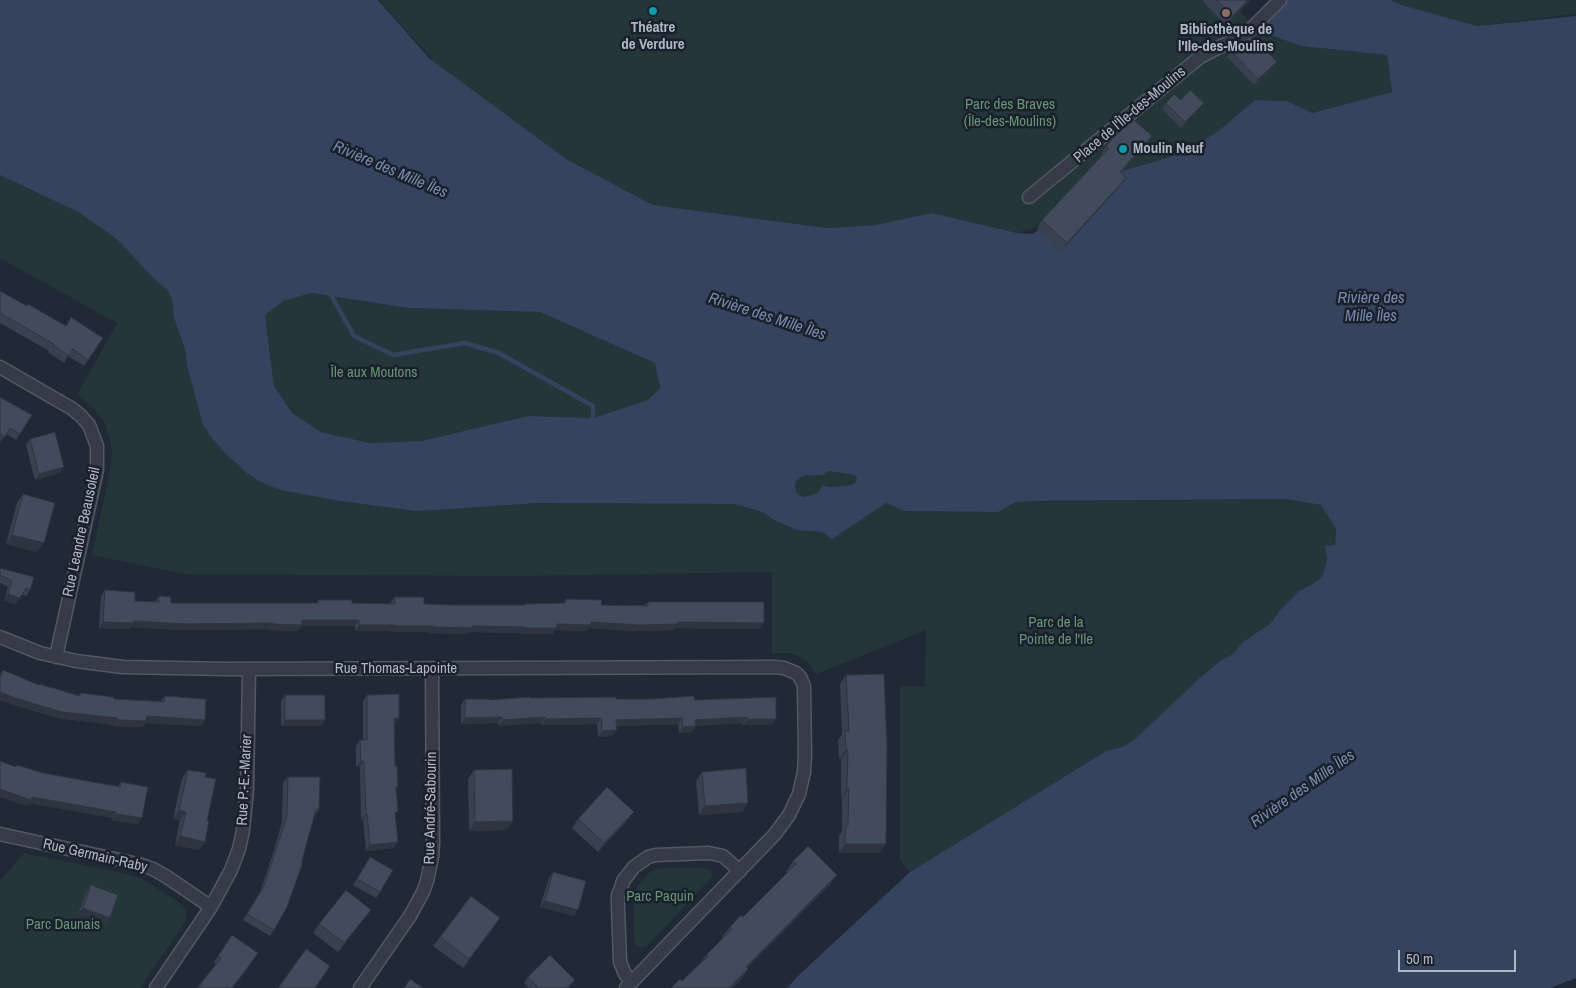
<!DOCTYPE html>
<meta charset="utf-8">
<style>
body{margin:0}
#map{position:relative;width:1576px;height:988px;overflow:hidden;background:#212937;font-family:"Archivo Narrow",sans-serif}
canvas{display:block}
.scale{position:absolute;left:1398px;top:950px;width:118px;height:22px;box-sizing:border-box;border:2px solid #afb6c4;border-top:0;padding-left:6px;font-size:15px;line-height:18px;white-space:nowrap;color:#afb6c4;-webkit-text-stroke:4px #1a202c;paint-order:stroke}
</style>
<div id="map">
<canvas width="1576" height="988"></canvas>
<div class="scale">50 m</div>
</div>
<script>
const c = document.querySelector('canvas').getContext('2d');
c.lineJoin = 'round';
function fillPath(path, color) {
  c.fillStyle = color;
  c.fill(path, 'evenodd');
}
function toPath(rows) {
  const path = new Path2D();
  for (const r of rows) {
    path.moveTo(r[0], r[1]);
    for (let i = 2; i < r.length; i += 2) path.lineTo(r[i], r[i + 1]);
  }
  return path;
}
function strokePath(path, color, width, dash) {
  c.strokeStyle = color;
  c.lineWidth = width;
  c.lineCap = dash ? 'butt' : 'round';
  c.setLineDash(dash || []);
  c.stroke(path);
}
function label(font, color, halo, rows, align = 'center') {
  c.font = font + ' "Archivo Narrow",sans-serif';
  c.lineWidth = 5;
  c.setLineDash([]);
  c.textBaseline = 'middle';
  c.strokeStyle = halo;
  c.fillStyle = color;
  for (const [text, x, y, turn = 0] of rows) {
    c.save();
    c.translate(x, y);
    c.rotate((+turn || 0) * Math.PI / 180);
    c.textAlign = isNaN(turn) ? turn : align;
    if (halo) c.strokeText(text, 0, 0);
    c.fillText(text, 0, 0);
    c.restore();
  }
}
fillPath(toPath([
 [379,0,1234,0,1253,30,1301,46,1387,55,1392,92,1312,113,1287,101,1255,100,1216,133,1173,156,1113,174,1045,224,1017,233,932,213,875,225,827,228,653,205,566,159,444,72],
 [1391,0,1576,0,1576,14,1477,26,1402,5],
 [0,175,78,212,107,232,120,242,150,275,168,291,172,299,174,318,185,349,187,366,203,425,213,440,226,454,340,501,415,511,438,510,537,503,733,504,749,508,764,513,774,520,796,530,822,532,832,539,886,503,904,511,995,512,998,512,1016,502,1286,499,1321,505,1336,529,1335,545,1325,546,1327,559,1322,577,1313,584,1299,591,1280,610,1271,623,1243,642,1233,654,1220,661,1134,740,1122,747,1106,751,910,872,900,860,900,686,925,687,926,630,816,674,807,661,797,655,788,653,772,653,772,572,521,576,309,575,184,574,92,555,110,471,112,456,111,445,106,426,102,419,92,407,77,395,117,323,0,258],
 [310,293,408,308,540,312,655,362,660,388,648,400,593,418,528,416,421,441,370,443,321,432,292,413,274,386,265,315,284,301],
 [828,471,855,475,857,480,854,484,846,486,829,487,824,485,818,493,808,496,802,497,797,493,795,487,796,481,801,477,807,475,810,476,823,475],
 [24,853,127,874,142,879,157,888,182,905,186,910,186,921,140,988,0,988,0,881],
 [665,868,706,868,710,870,713,876,647,946,644,947,637,947,634,942,634,894,637,886,649,873,657,869]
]), '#243639');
fillPath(toPath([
 [0,0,378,0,429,58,566,159,653,205,827,228,875,225,932,213,1017,233,1033,234,1113,174,1173,156,1216,133,1255,100,1287,101,1312,113,1392,92,1387,55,1301,46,1253,29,1281,0,1390,0,1402,5,1477,26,1576,16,1576,978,1550,988,787,988,799,975,910,872,1106,751,1122,747,1134,740,1201,677,1220,661,1233,654,1243,642,1271,623,1280,610,1299,591,1313,584,1322,577,1327,559,1325,546,1335,545,1336,529,1321,505,1286,499,1044,501,1016,502,998,512,995,512,904,511,886,503,832,539,822,532,796,530,774,520,764,513,749,508,733,504,537,503,438,510,415,511,340,501,280,490,261,482,248,474,226,454,213,440,203,425,187,366,185,349,174,318,172,299,168,291,150,275,120,242,107,232,78,212,0,175],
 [311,293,408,308,540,312,655,363,660,388,648,400,593,418,528,416,421,441,370,443,321,432,292,413,274,386,265,315,284,301],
 [828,471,855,475,857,480,854,484,846,486,829,487,823,485,818,493,808,496,802,497,797,493,795,487,796,481,801,477,807,475,810,476,823,475]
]), '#35435e');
strokePath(toPath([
 [331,295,354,336,393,355,465,343,499,353,593,406,593,418]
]), '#35435e', 4.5);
const street = toPath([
 [1029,197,1200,57,1247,33,1280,0],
 [0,367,71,408,80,415,89,425,97,446,97,470,56,657],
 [0,637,40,653,76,661,123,667,227,669,775,667,784,668,796,673,800,677,804,686,805,755,804,772,799,794,789,815,775,834,626,988],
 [0,834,142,865,153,869,167,877,211,907],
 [631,982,625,974,620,962,618,907,618,895,621,888,623,881,634,867,648,857,656,855,709,853,723,856,740,871],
 [156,988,211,907,231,870,239,849,243,830,247,790,249,669],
 [360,988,410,916,423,892,427,881,432,857,433,843,432,669]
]);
strokePath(street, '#525965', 15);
strokePath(street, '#353b47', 12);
fillPath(toPath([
 [1204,0,1250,0,1226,25,1203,2],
 [1231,51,1272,68,1254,85,1227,57],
 [1181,100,1204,103,1199,109,1181,128,1162,109,1166,103],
 [1146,144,1121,173,1120,186,1061,251,1037,229,1042,220,1102,155,1101,154,1106,146],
 [0,291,27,306,65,325,103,338,84,366,68,356,64,363,48,352,49,351,0,323],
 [0,397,20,434,16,440,6,434,0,442],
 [30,439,60,473,35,480,26,445],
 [23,494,37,552,6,544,17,503],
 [0,568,30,590,26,596,22,594,15,604,4,601,8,587,0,583],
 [105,590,135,601,155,602,159,596,171,603,316,603,318,600,352,603,390,604,394,597,424,604,454,605,524,605,525,604,563,603,566,599,601,605,645,605,648,602,760,629,675,628,674,630,635,631,589,628,586,631,555,630,553,634,521,634,521,633,469,632,468,634,429,633,429,632,391,632,391,631,355,631,355,626,302,626,298,631,268,630,269,629,182,630,131,627,130,629,99,628,101,596],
 [3,670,38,685,39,684,78,695,80,693,114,699,161,701,165,696,205,720,201,726,146,723,142,727,113,726,114,725,58,718,11,704,0,700,0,675],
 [846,675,880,853,839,853,839,835,842,832,842,798,841,798,841,759,839,759,838,740,842,735,840,684],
 [285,695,321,726,281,726,281,701],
 [367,695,399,718,395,724,394,724,395,766,396,789,394,848,366,851,363,820,361,820,360,767,356,767,356,746,360,740,363,740,363,701],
 [530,698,694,700,776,719,772,725,742,725,742,723,696,726,692,732,679,733,678,724,617,726,612,736,598,737,597,724,541,725,541,723,498,726,498,723,461,724,461,705,465,699,489,700],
 [17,765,43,773,118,786,121,782,138,824,111,820,112,818,29,803,27,806,16,767],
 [188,770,205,777,207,821,199,850,175,845,180,820,173,819,182,778],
 [474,770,513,821,506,830,469,831,468,779],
 [702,772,748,803,742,812,699,815,696,781],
 [288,777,319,809,315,815,274,930,270,936,243,920,260,892,274,850,282,822,283,783],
 [578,819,627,821,598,852,572,828],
 [370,857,380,892,376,898,353,885],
 [793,861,837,875,829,886,747,968,748,969,741,980,732,988,671,988,682,981,700,963,707,954,723,938,722,937,730,927,743,917,787,873,786,872],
 [553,872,574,916,540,907,549,878],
 [91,885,110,918,106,924,78,914,87,891],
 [371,910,338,952,313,933,319,924],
 [494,927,463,968,433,946,440,937],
 [232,935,239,980,232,988,197,988,216,964,214,962],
 [528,977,575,980,568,988,529,988,524,983]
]), '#39404f');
fillPath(toPath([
 [1248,0,1250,0,1226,25,1233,16],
 [1277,62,1272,68,1254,85,1258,79],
 [1204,103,1199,109,1181,128,1185,122],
 [1152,136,1146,144,1114,180,1120,172],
 [1126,178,1120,186,1061,251,1067,243],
 [64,467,60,473,35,480,39,474],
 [12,535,44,543,37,552,6,544],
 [8,594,20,598,15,604,4,601],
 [302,620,359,620,355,626,302,626,298,631,268,630,273,624],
 [134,621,273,623,269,629,182,630,131,627,130,629,99,628,103,622],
 [591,622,678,622,764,623,760,629,675,628,674,630,635,631,589,628,586,631,555,630,553,634,521,634,525,628,557,624],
 [359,625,395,625,391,631,355,631],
 [395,626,433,626,429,632,391,632],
 [472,626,525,627,521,633,469,632,468,634,429,633,433,627],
 [0,692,118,718,114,725,58,718,11,704,0,700],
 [147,716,205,720,201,726,146,723,142,727,113,726,118,720],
 [502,717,498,723,461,724,465,718],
 [545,717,541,723,498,726,503,720],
 [747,717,742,723,691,726,695,720],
 [394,718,399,718,395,724,390,724],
 [601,718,597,724,541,725,545,719],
 [682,718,678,724,612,726,616,720],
 [747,719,776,719,772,725,742,725],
 [285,720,325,720,321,726,281,726],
 [696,726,692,732,679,733,683,727],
 [617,730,612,736,598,737,602,731],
 [846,750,848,750,841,759,839,759],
 [361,761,364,761,360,767,356,767],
 [0,789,32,797,116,812,112,818,29,803,27,806,0,797],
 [847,789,849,789,842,798,841,798],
 [748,803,742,812,699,815,705,806],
 [179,810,186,812,180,820,173,819],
 [634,812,627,821,598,852,604,843],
 [116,814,142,818,138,824,111,820],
 [366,814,367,814,363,820,361,820],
 [513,821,506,830,469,831,475,822],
 [180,836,205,842,199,850,175,845],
 [398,842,394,848,366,851,370,845],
 [845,844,886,844,880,853,839,853],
 [837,875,829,886,738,978,746,967],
 [545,901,578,910,574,916,540,907],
 [83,908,110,918,106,924,78,914],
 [371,910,364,919,338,952,344,943],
 [748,969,741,980,732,988,729,988]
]), '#2e3440');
const building = toPath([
 [1217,0,1248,0,1233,16,1217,0],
 [1252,36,1277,62,1258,79,1231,51,1242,41,1252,36],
 [1190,90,1204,103,1185,122,1166,103,1174,94,1181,100,1190,90],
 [1133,119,1152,136,1120,172,1126,178,1067,243,1042,220,1109,148,1106,146,1124,126,1133,119],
 [0,291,27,306,28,304,66,326,71,317,103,338,88,360,73,349,69,356,53,345,54,344,0,313,0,291],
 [0,397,32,415,20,434,10,428,5,437,0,434,0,397],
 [55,432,64,467,39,474,30,439,55,432],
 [23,494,55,503,44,543,12,535,23,494],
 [0,568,34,577,30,590,26,588,20,598,8,594,12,581,0,575,0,568],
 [105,590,135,592,135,601,159,602,159,596,171,597,171,603,318,603,318,600,352,600,352,603,395,604,394,597,424,597,424,604,454,605,525,605,525,604,566,603,566,599,602,600,601,605,648,606,648,602,764,602,764,623,678,622,678,624,639,625,591,622,591,625,557,624,557,628,525,628,525,627,472,626,472,628,433,627,433,626,395,626,395,625,359,625,359,620,302,620,302,625,273,624,273,623,186,624,134,621,134,623,103,622,105,590],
 [3,670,39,685,39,684,80,696,80,693,114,697,114,699,164,702,165,696,206,699,205,720,147,716,146,721,118,720,118,718,62,712,15,698,0,692,0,678,3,670],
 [884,674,887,745,886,844,845,844,846,826,848,826,849,789,847,789,848,750,846,750,845,731,849,731,846,675,884,674],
 [399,694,399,718,394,718,395,766,397,766,398,787,396,787,398,812,395,812,398,842,370,845,367,814,366,814,364,761,361,761,360,740,367,740,367,695,399,694],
 [285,695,325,695,325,720,285,720,285,695],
 [694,696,694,700,776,697,776,719,747,719,747,717,695,720,696,726,683,727,682,718,616,720,617,730,602,731,601,718,545,719,545,717,503,720,502,717,465,718,465,699,489,699,489,700,530,697,530,698,616,697,616,699,651,699,694,696],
 [0,761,16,767,17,765,43,773,120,787,121,782,148,787,142,818,116,814,116,812,32,797,31,800,0,789,0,761],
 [746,768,748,803,705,806,702,772,746,768],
 [512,769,513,821,475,822,474,770,512,769],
 [188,770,206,773,205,777,216,779,207,821,209,821,205,842,180,836,186,812,179,810,188,770],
 [288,777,320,777,319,809,316,809,302,861,302,865,287,907,274,930,247,914,264,886,278,844,287,816,288,777],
 [607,787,634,812,604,843,578,819,607,787],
 [808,846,837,875,746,967,748,969,729,988,671,988,680,979,682,981,708,956,707,954,732,929,730,927,741,915,743,917,796,864,793,861,808,846],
 [370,857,393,870,380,892,357,879,370,857],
 [553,872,586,881,578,910,545,901,553,872],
 [91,885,118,895,110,918,83,908,91,885],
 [346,890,371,910,344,943,319,924,346,890],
 [471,896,500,918,469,959,440,937,471,896],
 [232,935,258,953,243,974,231,988,199,988,202,984,201,983,221,958,218,956,232,935],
 [306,949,330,966,315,988,278,988,306,949],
 [550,955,575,980,566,988,539,988,528,977,550,955],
 [410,979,423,988,404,988,410,979]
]);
fillPath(building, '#424b5c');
strokePath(building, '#2e3440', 1);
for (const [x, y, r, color] of [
 [653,11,5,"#0f9aa8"],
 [1226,13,5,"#8d6e63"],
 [1123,149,5,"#0f9aa8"]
]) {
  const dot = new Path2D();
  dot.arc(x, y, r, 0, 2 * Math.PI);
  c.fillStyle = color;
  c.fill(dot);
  strokePath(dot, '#1a202c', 2);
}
label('bold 15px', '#afb6c4', '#1a202c', [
 ["Théatre",653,28],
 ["de Verdure",653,45],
 ["Bibliothèque de",1226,30],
 ["l'Ile-des-Moulins",1226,47],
 ["Moulin Neuf",1133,149,"left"]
]);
label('15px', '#689375', '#1a202c', [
 ["Parc des Braves",1010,105],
 ["(Île-des-Moulins)",1010,122],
 ["Île aux Moutons",374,373],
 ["Parc de la",1056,623],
 ["Pointe de l'Ile",1056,640],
 ["Parc Paquin",660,897],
 ["Parc Daunais",63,925]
]);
label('15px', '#afb6c4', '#1a202c', [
 ["Place de l'Île-des-Moulins",1130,115,-40],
 ["Rue Leandre Beausoleil",82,532,-78],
 ["Rue Thomas-Lapointe",396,669],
 ["Rue P.-E.-Marier",245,780,-87],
 ["Rue André-Sabourin",431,808,-89],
 ["Rue Germain-Raby",95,856,13]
]);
label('italic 16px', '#788aab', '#1a202c', [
 ["Rivière des Mille Îles",390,170,23],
 ["Rivière des",1371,299],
 ["Mille Îles",1371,317],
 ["Rivière des Mille Îles",767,317,18],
 ["Rivière des Mille Îles",1303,789,-35]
]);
</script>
